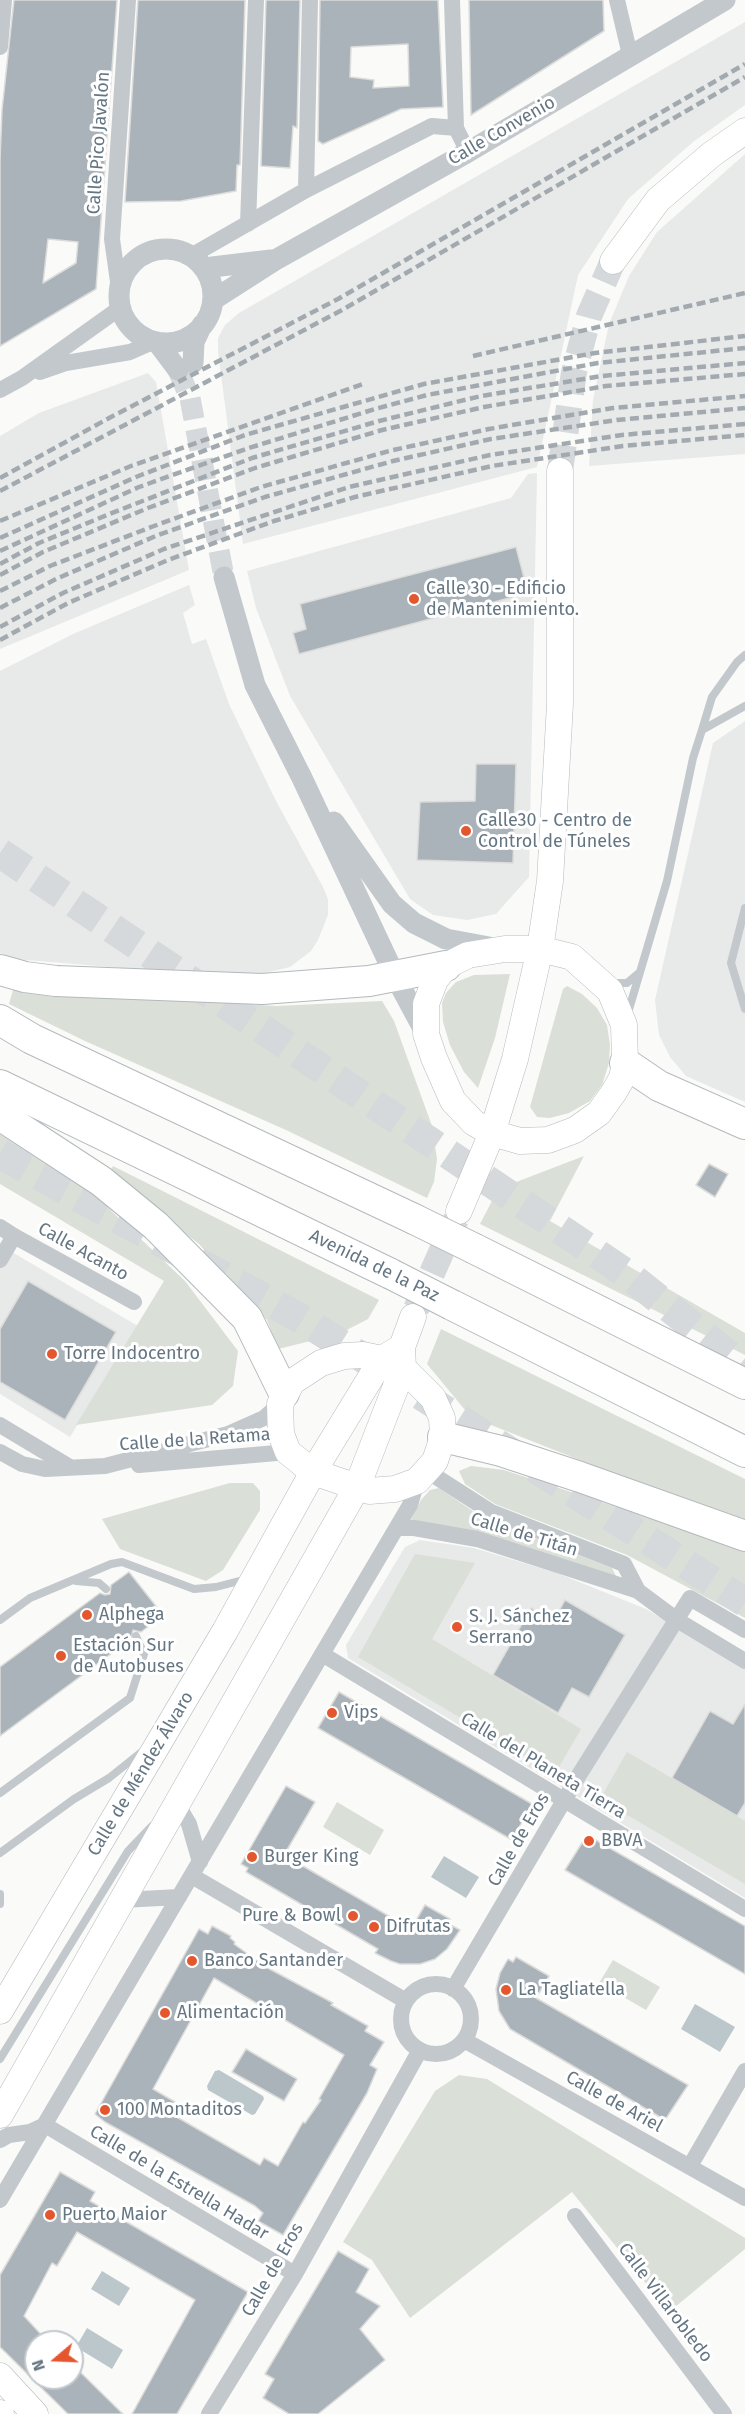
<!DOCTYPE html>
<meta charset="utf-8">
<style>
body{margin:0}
#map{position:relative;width:745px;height:2414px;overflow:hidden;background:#fafaf8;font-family:"Fira Sans",sans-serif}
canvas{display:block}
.north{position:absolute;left:24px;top:2330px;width:60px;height:60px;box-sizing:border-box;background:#fff;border:2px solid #c1c8cd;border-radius:50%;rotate:251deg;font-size:16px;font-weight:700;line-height:24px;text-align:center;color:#657683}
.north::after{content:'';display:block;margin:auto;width:21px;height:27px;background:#e4572e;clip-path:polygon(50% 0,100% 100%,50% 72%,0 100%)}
</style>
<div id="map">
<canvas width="745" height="2414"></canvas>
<div class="north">N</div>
</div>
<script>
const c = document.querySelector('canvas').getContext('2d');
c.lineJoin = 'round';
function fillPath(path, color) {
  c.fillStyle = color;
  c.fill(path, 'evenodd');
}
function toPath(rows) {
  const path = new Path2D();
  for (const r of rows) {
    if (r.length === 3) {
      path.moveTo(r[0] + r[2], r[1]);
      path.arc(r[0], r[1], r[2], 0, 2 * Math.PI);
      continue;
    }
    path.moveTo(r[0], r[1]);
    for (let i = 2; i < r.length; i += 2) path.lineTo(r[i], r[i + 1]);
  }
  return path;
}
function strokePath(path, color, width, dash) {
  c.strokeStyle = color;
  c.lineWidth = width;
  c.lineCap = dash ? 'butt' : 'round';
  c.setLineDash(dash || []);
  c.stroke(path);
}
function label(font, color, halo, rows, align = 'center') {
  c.font = font + ' "Fira Sans",sans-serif';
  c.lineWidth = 6;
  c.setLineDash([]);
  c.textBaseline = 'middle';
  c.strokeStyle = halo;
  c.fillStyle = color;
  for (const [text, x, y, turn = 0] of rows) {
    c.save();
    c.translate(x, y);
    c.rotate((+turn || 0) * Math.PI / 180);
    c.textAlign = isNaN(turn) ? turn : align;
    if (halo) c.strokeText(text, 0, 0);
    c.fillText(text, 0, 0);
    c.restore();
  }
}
fillPath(toPath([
 [745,22,745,105,693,142,628,199,578,275,537,467,243,544,218,351,218,338,225,325,239,313],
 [745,154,745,454,589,466,593,400,609,324,629,276,657,232],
 [148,373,156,382,189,570,0,649,0,436,39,413],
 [537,473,529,877,496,914,467,920,433,915,410,899,290,696,256,608,247,571,511,498,528,474],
 [189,585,195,605,183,613,192,644,206,639,229,704,275,799,323,887,328,899,328,915,318,940,311,951,290,967,261,974,157,971,15,959,0,953,0,671,73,634],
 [745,721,745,1102,686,1076,670,1057,659,1035,655,1000,713,743],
 [0,1245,138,1326,70,1437,0,1394],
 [420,1540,474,1548,557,1573,646,1609,745,1669,745,1898,348,1658,346,1645,405,1547]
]), '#e8e9e9');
fillPath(toPath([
 [510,974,495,1038,478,1088,464,1072,450,1045,443,1022,442,1003,446,993,456,982,474,975],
 [567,986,582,994,597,1008,607,1025,610,1045,609,1063,602,1085,590,1101,569,1113,550,1118,537,1117,530,1107,563,989],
 [13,990,276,1006,382,1001,394,1021,432,1126,437,1159,434,1182,427,1198,286,1130,85,1041,9,1004],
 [0,1128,63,1165,185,1281,238,1351,233,1386,212,1405,76,1425,164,1281,0,1184],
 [584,1156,550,1221,745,1333,745,1355,480,1224,494,1197,511,1184],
 [113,1166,379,1300,368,1319,339,1334,278,1349,267,1320,199,1244,108,1175],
 [441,1329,745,1479,745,1520,658,1491,481,1421,465,1410,427,1364],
 [471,1466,504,1470,745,1549,745,1618,627,1555,495,1504,465,1484,459,1471],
 [230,1483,253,1483,260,1491,260,1510,223,1570,206,1581,120,1549,102,1519],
 [439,1488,483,1518,612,1568,617,1578,479,1532,411,1520,421,1500,430,1490],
 [415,1554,475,1563,432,1639,581,1729,555,1774,358,1657],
 [627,1752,745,1821,745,1884,600,1799],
 [337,1802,384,1830,370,1855,323,1827],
 [613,1960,660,1987,646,2010,599,1983],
 [459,2075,487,2079,745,2238,745,2249,669,2312,572,2192,410,2318,372,2260,343,2242,435,2091]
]), '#dadfd7');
fillPath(toPath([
 [444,1856,479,1877,466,1898,431,1877],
 [695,2004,735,2027,720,2052,681,2029],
 [219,2070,263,2096,264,2099,255,2114,252,2115,208,2090,207,2086,215,2071],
 [102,2271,130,2288,119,2306,91,2289],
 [87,2328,123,2350,112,2369,76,2347]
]), '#bbc7cb');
const building = toPath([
 [14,0,117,0,96,289,0,346,0,160,2,110,14,0],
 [48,239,78,242,76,263,43,283,48,239],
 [138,0,245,0,240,165,237,165,236,191,181,201,125,202,138,0],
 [266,0,300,0,297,128,293,126,290,168,261,166,266,0],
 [320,0,438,0,443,107,401,109,323,144,318,141,320,0],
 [408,44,409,86,373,88,374,80,350,77,351,47,408,44],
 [469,0,603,0,604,31,471,115,469,0],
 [516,547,528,593,299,654,293,633,306,629,300,604,516,547],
 [476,764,516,764,513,863,417,860,420,802,475,801,476,764],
 [709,1164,728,1174,715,1197,696,1185,709,1164],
 [28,1281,116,1332,65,1420,0,1382,0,1329,28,1281],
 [129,1572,163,1615,141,1632,133,1630,131,1639,0,1736,0,1667,100,1593,105,1595,110,1594,111,1585,129,1572],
 [565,1600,625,1635,589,1697,572,1688,558,1713,493,1675,531,1608,553,1622,565,1600],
 [339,1692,532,1804,512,1840,318,1728,339,1692],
 [745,1704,745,1803,737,1816,672,1778,710,1711,733,1724,745,1704],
 [286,1786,315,1802,284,1855,411,1929,425,1905,450,1919,447,1923,460,1930,447,1949,435,1959,420,1964,400,1964,391,1961,375,1953,378,1949,246,1872,248,1868,241,1864,286,1786],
 [587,1835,745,1926,745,1974,565,1870,587,1835],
 [212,1926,231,1936,230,1938,235,1942,234,1944,264,1966,333,2003,331,2005,368,2026,365,2031,384,2042,370,2065,377,2069,367,2093,283,2235,258,2221,263,2213,255,2206,105,2122,95,2114,199,1929,208,1934,212,1926],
 [214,1978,344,2055,319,2099,321,2100,305,2123,303,2122,278,2166,264,2158,260,2165,168,2112,175,2102,153,2089,214,1978],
 [516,1957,549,1976,536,1998,688,2085,665,2120,510,2029,499,2011,496,1989,500,1973,508,1959,513,1962,516,1957],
 [246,2049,297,2079,284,2101,232,2072,246,2049],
 [60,2172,95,2192,90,2201,248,2292,177,2414,132,2414,195,2300,77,2232,57,2266,52,2263,24,2316,48,2342,36,2342,36,2378,72,2378,72,2364,123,2414,68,2414,0,2347,0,2275,60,2172],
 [338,2251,369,2269,356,2292,380,2306,360,2329,385,2360,318,2414,289,2414,263,2398,274,2379,265,2374,338,2251]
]);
fillPath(building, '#aab3b9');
strokePath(building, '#dcdcda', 1.5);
strokePath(toPath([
 [178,370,190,398,224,577]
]), '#d5d9db', 21, [21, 10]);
strokePath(toPath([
 [560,471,574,372,589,316,613,261],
 [416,1309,456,1219]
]), '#d5d9db', 26, [26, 13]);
strokePath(toPath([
 [0,853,627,1274,745,1368],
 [0,1154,298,1317,376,1366],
 [421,1395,745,1602]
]), '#d5d9db', 30, [30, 15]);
const primary = toPath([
 [613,261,658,200,712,154,745,131],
 [505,949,540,949,572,957,610,991,624,1025,625,1063,622,1078,614,1092,599,1113,575,1130,548,1140,520,1141,492,1133,474,1123,453,1101,434,1058,426,1034,426,1004,435,980,446,966,468,955,505,949],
 [459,1211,492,1133,515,1059,540,949,550,881,560,704,560,471],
 [363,1355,382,1359,403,1368,433,1398,442,1418,443,1437,435,1461,417,1481,395,1489,369,1491,313,1472,288,1452,281,1434,280,1404,292,1382,321,1363,344,1356,363,1355],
 [0,2011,225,1631,313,1472,382,1359,402,1347],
 [0,2115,357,1487,403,1368,402,1347,413,1317],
 [0,2376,35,2414],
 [0,2413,1,2414]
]);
const motorway = toPath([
 [0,970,25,977,56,981,262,989,369,981,446,966],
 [0,1020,32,1039,414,1219],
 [625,1063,659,1086,745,1124],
 [0,1085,391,1274],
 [0,1115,101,1181,156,1226,247,1318,284,1393],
 [475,1249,745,1384],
 [452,1305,745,1452],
 [443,1437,501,1451,580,1477,745,1536]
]);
strokePath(primary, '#b5babe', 27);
strokePath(motorway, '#b4b9bd', 32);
strokePath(toPath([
 [745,655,737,662,712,697,702,730,745,706],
 [745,908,731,963,745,1009],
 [609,983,627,983,640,972],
 [627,1016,667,881,693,758,702,730],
 [76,1581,99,1583,106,1589],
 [0,1620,30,1598,111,1564,122,1562,194,1589,216,1587,247,1579],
 [0,1793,130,1698,144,1654,136,1636],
 [0,1853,74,1799,109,1778,144,1750],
 [0,1894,0,1904],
 [0,2059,128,1851,152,1826]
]), '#c3c8cc', 8);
strokePath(toPath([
 [452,0,456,128,468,152],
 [617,0,630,55],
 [0,47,4,0],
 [306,190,310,0],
 [248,224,256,0],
 [191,256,306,190,432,126,456,128],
 [119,289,112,239,128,0],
 [40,372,66,363,130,352,155,341],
 [0,390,22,378,120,308],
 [0,1227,14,1236,0,1260],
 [14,1236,134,1302],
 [0,1425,70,1467],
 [0,1452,22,1464,45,1469,105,1466,228,1434,264,1418,280,1404],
 [139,1465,288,1452],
 [427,1471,491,1512,624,1564,638,1591],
 [397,1528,414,1528,477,1539,638,1591,677,1620,745,1661],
 [322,1654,745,1909],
 [176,1802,189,1824,200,1862],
 [192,1876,406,2001],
 [122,1900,179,1897],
 [436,2019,35],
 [453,1989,579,1775,690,1598,745,1630],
 [464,2040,745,2198],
 [0,2140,9,2135,30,2132,45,2125,295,2274],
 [690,2166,745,2071],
 [0,2200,410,1505,417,1481],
 [575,2216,724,2414],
 [209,2414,295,2274,420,2050]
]), '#c3c8cc', 16);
strokePath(toPath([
 [166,296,47],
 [204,268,271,260],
 [213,300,277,259,468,152,725,0],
 [157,342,178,370],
 [193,363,194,342,202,325],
 [224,577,255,685,302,778,396,978,426,1034],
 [334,822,392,904,414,923,446,939,489,947]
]), '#c3c8cc', 21);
strokePath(primary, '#fff', 26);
strokePath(motorway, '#fff', 30);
strokePath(toPath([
 [473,356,745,293],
 [0,478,111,417,338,299,745,64],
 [0,491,342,310,745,77],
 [0,521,131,466,366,383],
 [0,538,136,477,245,435,424,384,595,353,745,336],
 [0,551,139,487,249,448,375,409,427,395,598,363,745,348],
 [0,564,39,543,107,515,252,458,379,421,481,396,602,376,745,363],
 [0,575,43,552,148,508,255,468,382,430,484,407,606,386,745,374],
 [0,591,50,566,154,526,261,487,389,451,489,429,613,408,745,396],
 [0,608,56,579,158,535,265,497,393,461,491,439,617,420,745,408],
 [0,627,63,593,164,549,349,487,490,455,622,435,745,424],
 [0,640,68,603,168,560,274,521,355,497,492,466,623,446,745,435]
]), '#a2aab0', 4.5, [9, 4.5]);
const motorwayBridge = toPath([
 [414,1219,475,1249],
 [391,1274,452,1305]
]);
strokePath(motorwayBridge, '#b4b9bd', 32, []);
strokePath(motorwayBridge, '#fff', 30);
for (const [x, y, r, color] of [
 [414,599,6,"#e4572e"],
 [466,831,6,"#e4572e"],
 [52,1354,6,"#e4572e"],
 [87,1615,6,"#e4572e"],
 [457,1627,6,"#e4572e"],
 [61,1656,6,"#e4572e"],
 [332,1713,6,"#e4572e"],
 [589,1841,6,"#e4572e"],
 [252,1857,6,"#e4572e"],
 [353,1916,6,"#e4572e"],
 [374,1927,6,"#e4572e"],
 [192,1961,6,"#e4572e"],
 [506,1990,6,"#e4572e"],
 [165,2013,6,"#e4572e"],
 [105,2110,6,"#e4572e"],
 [50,2215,6,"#e4572e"]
]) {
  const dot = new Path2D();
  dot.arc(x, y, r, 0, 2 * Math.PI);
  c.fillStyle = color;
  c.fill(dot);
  strokePath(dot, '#fff', 2);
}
label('18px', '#657683', '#fff', [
 ["Calle Convenio",502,131,-30],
 ["Calle Pico Javalón",99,143,-86],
 ["Calle Acanto",83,1252,29],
 ["Avenida de la Paz",374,1266,26],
 ["Calle de la Retama",195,1440,-4],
 ["Calle de Titán",524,1535,17],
 ["Calle del Planeta Tierra",543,1766,31],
 ["Calle de Méndez Álvaro",141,1774,-59],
 ["Calle de Eros",519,1840,-60],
 ["Calle de Ariel",614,2102,29],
 ["Calle de la Estrella Hadar",179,2183,31],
 ["Calle de Eros",273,2270,-60],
 ["Calle Villarobledo",665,2303,53]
]);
label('18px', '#657683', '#fff', [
 ["Calle 30 - Edificio",426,589],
 ["de Mantenimiento.",426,610],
 ["Calle30 - Centro de",478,821],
 ["Control de Túneles",478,842],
 ["Torre Indocentro",64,1354],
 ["Alphega",99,1615],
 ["S. J. Sánchez",469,1617],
 ["Serrano",469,1638],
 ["Estación Sur",73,1646],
 ["de Autobuses",73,1667],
 ["Vips",344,1713],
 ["BBVA",601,1841],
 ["Burger King",264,1857],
 ["Pure & Bowl",341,1916,"right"],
 ["Difrutas",386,1927],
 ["Banco Santander",204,1961],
 ["La Tagliatella",518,1990],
 ["Alimentación",177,2013],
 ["100 Montaditos",117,2110],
 ["Puerto Maior",62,2215]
], 'left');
</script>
